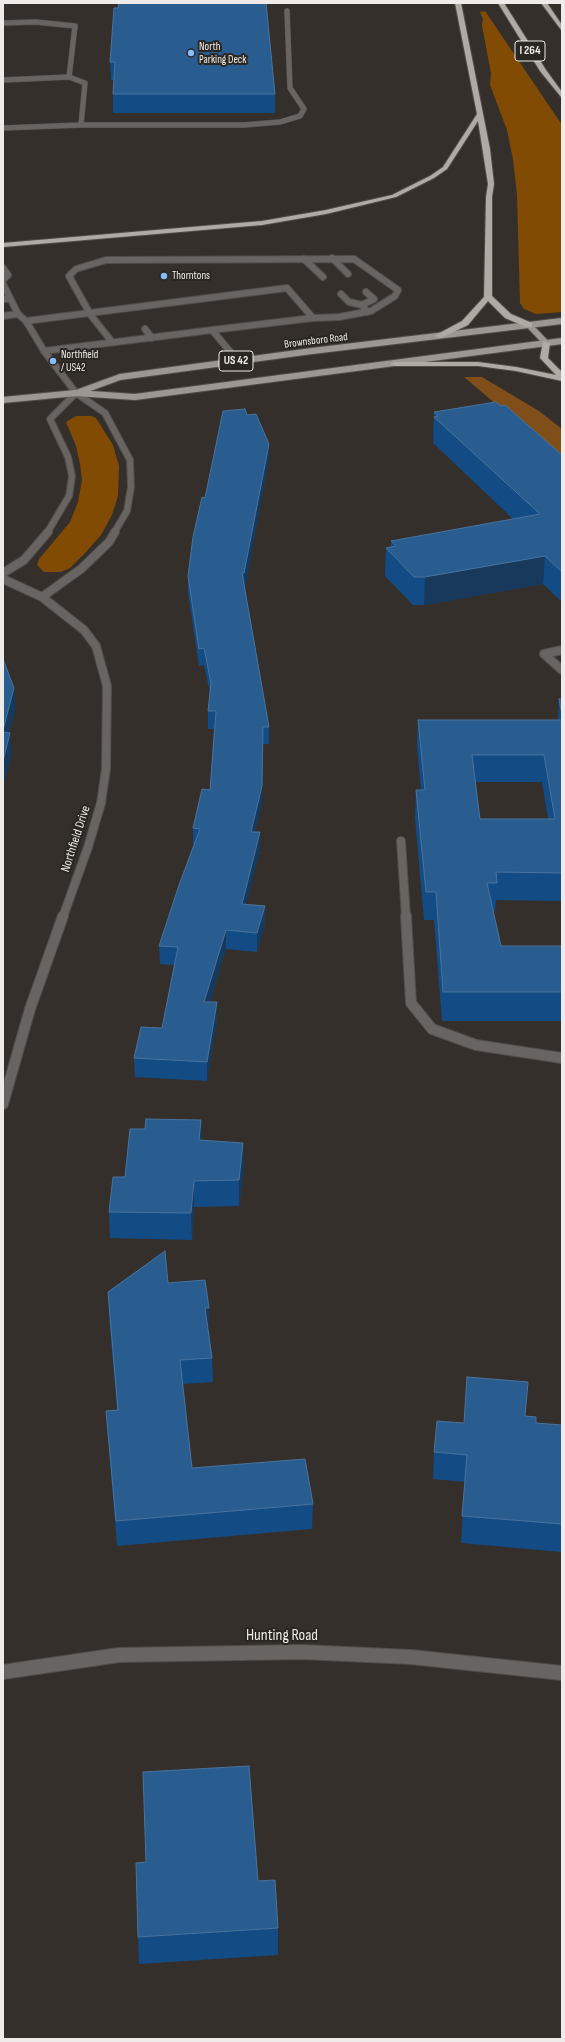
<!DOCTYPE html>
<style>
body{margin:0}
#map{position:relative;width:565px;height:2042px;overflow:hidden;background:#342f2b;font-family:"Sofia Sans Condensed",sans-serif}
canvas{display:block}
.frame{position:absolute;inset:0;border:4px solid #eeebe8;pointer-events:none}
</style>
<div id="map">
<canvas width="565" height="2042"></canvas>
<div class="frame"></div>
</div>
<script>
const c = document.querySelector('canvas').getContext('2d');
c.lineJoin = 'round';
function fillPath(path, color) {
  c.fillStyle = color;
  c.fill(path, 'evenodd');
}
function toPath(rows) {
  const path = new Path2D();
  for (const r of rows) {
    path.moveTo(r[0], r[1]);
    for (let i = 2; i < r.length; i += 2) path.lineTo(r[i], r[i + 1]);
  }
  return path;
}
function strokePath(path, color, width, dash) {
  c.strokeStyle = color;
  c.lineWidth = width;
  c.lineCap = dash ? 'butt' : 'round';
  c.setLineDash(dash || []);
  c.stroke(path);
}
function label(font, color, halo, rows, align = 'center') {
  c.font = font + ' "Sofia Sans Condensed",sans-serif';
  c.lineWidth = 4;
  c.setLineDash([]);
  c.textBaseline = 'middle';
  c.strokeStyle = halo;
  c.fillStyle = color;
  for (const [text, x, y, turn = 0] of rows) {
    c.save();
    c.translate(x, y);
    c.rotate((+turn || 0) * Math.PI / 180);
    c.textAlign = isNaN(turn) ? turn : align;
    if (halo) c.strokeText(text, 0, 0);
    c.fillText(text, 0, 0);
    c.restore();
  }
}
fillPath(toPath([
 [485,11,562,125,562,312,536,314,524,309,520,303,517,195,513,159,507,130,490,85,491,74,482,25,483,19,480,12],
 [76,416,91,416,96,418,113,445,119,466,118,496,112,515,101,535,86,552,70,568,61,572,44,572,37,565,39,559,70,522,78,502,82,480,80,464,76,446,66,422]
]), '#824b04');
fillPath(toPath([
 [464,377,482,377,539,411,562,429,562,460]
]), '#804e19');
const serviceFar3 = toPath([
 [3,23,36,22,75,26,69,77,85,83,81,125],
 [3,80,69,77],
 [3,128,81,125,244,125,280,122,300,116,304,109,290,88,287,11]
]);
const serviceFar2 = toPath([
 [332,258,348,274],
 [304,259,323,277],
 [366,292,374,299,362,305,367,312],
 [341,294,349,302,362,305],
 [3,299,10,299],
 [3,316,18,314],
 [26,321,287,288,313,318,212,330,238,361],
 [145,329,152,338],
 [112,342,90,314,69,276,76,269,106,260,354,259,398,290,395,296,371,311,339,317,313,318],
 [44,351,212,330]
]);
const serviceFar1 = toPath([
 [562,650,544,654,562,670],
 [401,841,406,917]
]);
const service = toPath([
 [406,916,411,1003,432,1029,476,1045,562,1058]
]);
const minorFar3 = toPath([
 [47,533,69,496,72,476,68,457,50,419,76,393,105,413,130,460,131,487,127,511,114,533]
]);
const minorFar2 = toPath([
 [3,573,24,560,48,532],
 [3,579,42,597,84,630,96,646,107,686,106,769,101,803,88,847,63,917],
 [42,597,81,569,109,542,115,532]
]);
const minorFar1 = toPath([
 [3,1104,30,1009,63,916]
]);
const minor = toPath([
 [3,1672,119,1655,302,1652,411,1657,562,1673]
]);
const tertiary = toPath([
 [3,268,8,275,3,280],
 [3,284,18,314,26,321,44,351,76,393]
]);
const primary = toPath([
 [529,325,546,343],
 [79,392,120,377,312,351,562,321],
 [3,400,76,393,135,397,562,341]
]);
const motorway = toPath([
 [455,3,461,3,490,149,494,184,492,197,492,296,511,314,532,323,532,327,526,327,505,318,488,301,468,325,441,338,434,336,462,321,484,297,486,197,488,184,478,121,447,169,434,178,396,197,326,214,262,225,3,247,3,243,262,221,326,210,392,195,430,176,443,167,477,114,455,3],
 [498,3,504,3,546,70,562,92,562,98,540,71,498,3],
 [541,3,547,3,562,25,562,31,541,3],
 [543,341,550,343,548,358,562,372,562,381,516,371,478,366,394,366,390,364,394,362,478,362,516,367,556,375,540,358,543,341]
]);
strokePath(serviceFar3, '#524d49', 6);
strokePath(serviceFar2, '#524d49', 8);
strokePath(serviceFar1, '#524d49', 10);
strokePath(service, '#524d49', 12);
strokePath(minorFar3, '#524d49', 8);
strokePath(minorFar2, '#524d49', 10);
strokePath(minorFar1, '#524d49', 12);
strokePath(minor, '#524d49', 16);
strokePath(tertiary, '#524d49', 8);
strokePath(primary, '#524d49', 8);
strokePath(motorway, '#524d49', 2);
strokePath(serviceFar3, '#676462', 5);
strokePath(serviceFar2, '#676462', 6);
strokePath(serviceFar1, '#676462', 8);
strokePath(service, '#676462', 10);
strokePath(minorFar3, '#676462', 6);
strokePath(minorFar2, '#676462', 8);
strokePath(minorFar1, '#676462', 10);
strokePath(minor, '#676462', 14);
strokePath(tertiary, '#676462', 6);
strokePath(primary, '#9c9792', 6);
fillPath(motorway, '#b0aaa5');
fillPath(toPath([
 [114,8,275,94,275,113,113,113,113,94,114,80,111,80,110,62],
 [434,412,562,455,562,602,543,584,424,605,413,605,385,576,386,548,391,547,391,541,513,519,433,443],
 [247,415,269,444,269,459,245,589,269,727,269,744,263,744,262,804,255,832,260,832,260,851,246,904,265,906,265,925,257,952,226,949,210,1002,217,1002,217,1021,207,1081,135,1077,134,1058,162,1028,174,965,160,964,159,946,193,846,193,828,210,790,214,729,208,729,208,711,210,693,204,665,199,666,188,592,188,576,205,498],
 [559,699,562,699,562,901,496,900,495,911,493,911,501,946,562,946,562,1021,442,1021,434,920,424,920,415,818,416,790,421,790,417,747,418,720,558,720],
 [475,782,542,782,548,819,480,819],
 [201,1120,201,1140,244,1169,239,1206,194,1207,192,1240,110,1238,109,1212,125,1177,145,1129],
 [168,1283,209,1332,212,1358,213,1382,183,1384,192,1468,313,1504,312,1529,117,1546,106,1411,117,1410,109,1316,108,1292],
 [525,1416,536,1423,562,1425,562,1541,561,1552,461,1543,465,1482,433,1479,434,1452,464,1423],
 [278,1928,278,1955,139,1964,138,1937]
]), '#134c84');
fillPath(toPath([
 [269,444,269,459,245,590,244,573],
 [545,556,543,584,424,605,425,577],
 [14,688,16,708,4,753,3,730],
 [263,727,262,804,251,850,251,832],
 [10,733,12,753,3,788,3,761],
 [260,832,260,851,242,923,242,904],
 [265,906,265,925,257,952,257,933],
 [226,930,226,949,205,1021,204,1002],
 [217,1002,217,1021,207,1081,207,1062],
 [201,1120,202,1146,199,1140],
 [243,1143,244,1169,239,1206,239,1180],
 [194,1181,194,1207,192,1240,191,1213],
 [205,1308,209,1308,209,1332,206,1332]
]), '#16395c');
const building = toPath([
 [119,3,266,3,275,94,113,94,115,62,110,62,114,8,118,8,119,3],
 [496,402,501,406,505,405,562,455,562,572,545,556,425,577,414,577,386,548,396,546,391,541,540,514,434,417,438,416,434,412,496,402],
 [245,409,247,415,256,414,269,444,244,573,242,573,269,727,263,727,262,786,251,832,260,832,242,904,265,906,257,933,226,930,204,1002,217,1002,207,1062,134,1058,141,1027,162,1028,178,947,159,946,179,885,200,829,193,828,202,789,210,790,216,711,208,711,211,683,204,648,199,649,188,576,193,537,202,497,205,498,223,411,245,409],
 [3,659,14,688,3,730,3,659],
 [559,699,562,699,562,714,559,699],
 [418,720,562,720,562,873,496,872,497,883,487,883,501,946,562,946,562,992,443,992,436,892,426,892,416,790,425,790,418,720],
 [472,755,544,755,555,819,480,819,472,755],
 [3,732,10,733,3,761,3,732],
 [146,1119,201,1120,199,1140,243,1143,239,1180,194,1181,191,1213,109,1212,113,1177,125,1177,130,1129,145,1129,146,1119],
 [165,1251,168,1283,205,1280,209,1308,205,1308,212,1358,180,1360,192,1468,305,1459,313,1504,116,1521,106,1411,118,1410,108,1292,165,1251],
 [467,1377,528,1382,525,1416,536,1417,536,1423,562,1425,562,1524,462,1516,467,1455,434,1452,437,1421,464,1423,467,1377],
 [249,1766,258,1881,275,1880,278,1928,138,1937,136,1863,146,1862,143,1772,249,1766]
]);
fillPath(building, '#2a5d8f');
strokePath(building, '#49739d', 1);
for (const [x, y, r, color] of [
 [191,53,4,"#87bbfb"],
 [164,276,4,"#87bbfb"],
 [53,361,4,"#87bbfb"]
]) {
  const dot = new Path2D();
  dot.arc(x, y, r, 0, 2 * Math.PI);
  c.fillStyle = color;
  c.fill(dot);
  strokePath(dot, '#2a2622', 1.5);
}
label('11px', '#eeebe8', '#2a2622', [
 ["North",199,47],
 ["Parking Deck",199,60],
 ["Thorntons",172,276],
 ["Northfield",61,355],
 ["/ US42",61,368]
], 'left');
label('11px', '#eeebe8', '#2a2622', [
 ["Brownsboro Road",316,341,-7]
]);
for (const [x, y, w] of [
 [530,51,30],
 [236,361,34]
]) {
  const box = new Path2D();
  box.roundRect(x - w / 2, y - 10, w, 20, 3);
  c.fillStyle = '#2a2622';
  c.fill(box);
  strokePath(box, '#eeebe8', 1);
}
label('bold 12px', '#eeebe8', null, [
 ["I 264",530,51],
 ["US 42",236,361]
]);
label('13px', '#eeebe8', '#2a2622', [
 ["Northfield Drive",76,839,-72]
]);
label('16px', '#eeebe8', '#2a2622', [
 ["Hunting Road",282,1636]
]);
</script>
